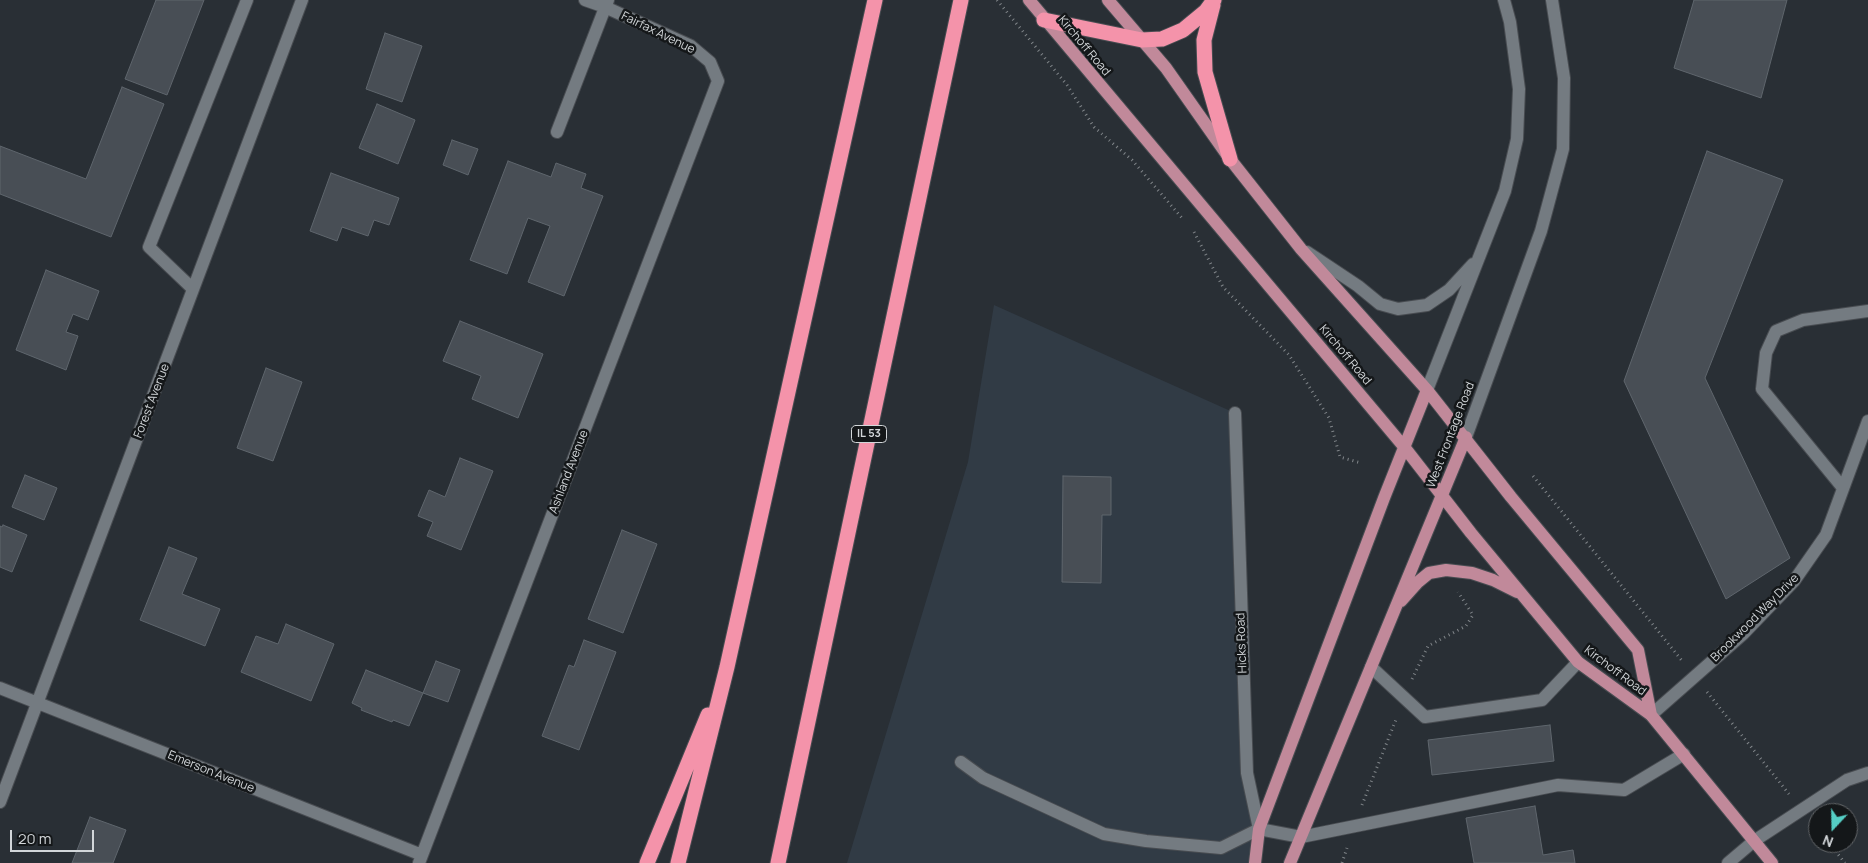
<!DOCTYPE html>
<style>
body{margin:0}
#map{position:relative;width:1868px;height:863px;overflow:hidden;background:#292f35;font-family:Manrope,sans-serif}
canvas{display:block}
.north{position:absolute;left:1808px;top:803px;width:50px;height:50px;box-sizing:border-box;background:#141719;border:1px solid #606366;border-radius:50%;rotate:201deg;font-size:14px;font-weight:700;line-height:20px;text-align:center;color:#d2d6d9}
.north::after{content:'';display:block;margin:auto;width:18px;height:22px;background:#55cec5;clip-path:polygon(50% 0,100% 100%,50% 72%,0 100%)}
.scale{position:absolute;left:10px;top:830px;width:84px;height:22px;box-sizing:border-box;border:2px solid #d2d6d9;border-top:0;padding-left:6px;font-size:15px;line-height:18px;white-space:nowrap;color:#d2d6d9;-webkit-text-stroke:4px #141719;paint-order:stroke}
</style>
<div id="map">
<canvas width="1868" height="863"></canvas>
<div class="north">N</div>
<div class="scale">20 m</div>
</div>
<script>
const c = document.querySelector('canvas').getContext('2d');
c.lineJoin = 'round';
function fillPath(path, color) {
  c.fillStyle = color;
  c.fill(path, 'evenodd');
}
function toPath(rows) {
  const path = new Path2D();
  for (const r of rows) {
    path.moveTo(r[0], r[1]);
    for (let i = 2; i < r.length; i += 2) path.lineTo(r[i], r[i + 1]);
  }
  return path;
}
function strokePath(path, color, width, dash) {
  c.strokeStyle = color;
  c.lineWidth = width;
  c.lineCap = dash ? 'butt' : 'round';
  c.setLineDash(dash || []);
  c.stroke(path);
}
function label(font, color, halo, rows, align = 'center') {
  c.font = font + ' Manrope,sans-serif';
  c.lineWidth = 5;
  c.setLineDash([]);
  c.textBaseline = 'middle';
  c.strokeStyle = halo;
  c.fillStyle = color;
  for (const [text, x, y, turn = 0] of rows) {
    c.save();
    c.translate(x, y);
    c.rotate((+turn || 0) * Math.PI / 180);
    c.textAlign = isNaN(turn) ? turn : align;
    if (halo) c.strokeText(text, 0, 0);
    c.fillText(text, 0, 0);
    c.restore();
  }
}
fillPath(toPath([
 [994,305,1235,413,1247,773,1259,829,1255,863,847,863,968,462]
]), '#313b45');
const building = toPath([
 [156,0,204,0,167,95,125,79,156,0],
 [1694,0,1787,0,1761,98,1674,68,1694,0],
 [385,33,422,46,402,102,366,89,385,33],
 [122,87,164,104,111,237,0,194,0,146,86,179,122,87],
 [377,104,415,120,398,164,359,148,377,104],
 [452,140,478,149,468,175,443,165,452,140],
 [1707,151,1783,180,1705,378,1790,558,1726,599,1624,381,1707,151],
 [508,161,551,177,556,163,586,174,581,188,603,196,564,296,528,282,550,226,528,218,507,274,470,260,508,161],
 [331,173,399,198,389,225,374,220,368,236,342,227,337,241,310,231,331,173],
 [46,270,99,291,88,320,73,314,66,332,78,336,66,370,16,350,46,270],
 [460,321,543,354,518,418,472,399,481,376,443,361,460,321],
 [266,368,302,382,273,461,237,448,266,368],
 [460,458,493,471,461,550,427,536,433,522,418,516,429,490,445,497,460,458],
 [25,475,57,488,44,520,12,507,25,475],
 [1063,476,1111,477,1111,515,1102,515,1101,583,1062,582,1063,476],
 [3,525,27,535,12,572,0,567,0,526,2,527,3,525],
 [622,530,657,544,623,633,588,619,622,530],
 [169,547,197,558,182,594,220,609,205,646,140,620,169,547],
 [286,624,334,644,311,701,241,672,256,636,278,644,286,624],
 [584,640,616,652,579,750,542,736,569,665,574,667,584,640],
 [436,661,460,670,448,702,423,693,436,661],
 [366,670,423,693,409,726,393,720,392,722,361,710,362,708,352,703,366,670],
 [1550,725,1554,761,1432,775,1428,740,1550,725],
 [1535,806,1543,855,1573,850,1575,863,1474,863,1466,818,1535,806],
 [90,817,126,830,113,863,72,863,90,817]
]);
fillPath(building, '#484e55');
strokePath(building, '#5f666d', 1);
const minor = toPath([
 [557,132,608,0],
 [1307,252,1358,286,1380,304,1398,309,1427,305,1449,290,1473,264],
 [193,289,149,247,247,0],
 [1427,390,1505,191,1517,139,1519,89,1510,22,1504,0],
 [1235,413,1247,773,1259,829],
 [1466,437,1541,231,1563,149,1564,78,1552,0],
 [1843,488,1762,389,1766,353,1776,331,1803,320,1868,311],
 [1371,667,1425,717,1542,700,1578,662],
 [0,688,422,855],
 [1651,715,1743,634,1794,581,1826,535,1868,421],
 [961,762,983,778,1104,834,1146,841,1221,848,1259,829],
 [0,802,302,0],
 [1259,829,1301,837,1558,785,1624,790,1684,754],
 [419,863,718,81,710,62,691,46,605,7,585,0],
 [1728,863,1754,841,1847,780,1868,773]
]);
const major = toPath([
 [1029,0,1405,448,1471,533,1578,662,1651,715,1772,863],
 [1108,0,1166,68,1230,159,1301,249,1427,390,1511,497,1638,650,1651,715],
 [1401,601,1418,582,1429,573,1446,570,1472,573,1493,580,1517,592],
 [1255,863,1259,829,1384,498,1427,390],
 [1290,863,1466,437]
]);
const highway = toPath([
 [1213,5,1204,40,1205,72,1230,159],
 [1044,20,1142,40,1162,39,1183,30,1206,11,1214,0],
 [647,863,708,715],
 [678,863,727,667,875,0],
 [778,863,961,0]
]);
strokePath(minor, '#484c51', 14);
strokePath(major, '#484c51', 14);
strokePath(highway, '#484c51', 17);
strokePath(toPath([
 [997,0,1067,85,1094,127,1132,160,1182,218],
 [1194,232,1223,287,1289,355,1329,418,1340,457,1361,463],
 [1533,476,1683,662],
 [1412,679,1428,646,1466,626,1473,615,1458,592],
 [1707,692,1789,794],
 [1362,805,1397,717],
 [1829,843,1845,863],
 [1342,863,1347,848]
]), '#81868a', 3, [1, 4]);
strokePath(minor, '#747b81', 12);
strokePath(major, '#c1899a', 12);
strokePath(highway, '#f493aa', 15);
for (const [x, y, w] of [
 [869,434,35]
]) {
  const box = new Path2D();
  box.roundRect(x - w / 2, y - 8.5, w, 17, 4);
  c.fillStyle = '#141719';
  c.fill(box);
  strokePath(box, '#d2d6d9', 1);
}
label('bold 11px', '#d2d6d9', null, [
 ["IL 53",869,434]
]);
label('12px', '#d2d6d9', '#141719', [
 ["Fairfax Avenue",658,33,26],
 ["Kirchoff Road",1084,46,50],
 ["Kirchoff Road",1345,355,50],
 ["Forest Avenue",152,401,-69],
 ["West Frontage Road",1451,435,-69],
 ["Ashland Avenue",569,472,-69],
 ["Brookwood Way Drive",1755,618,-45],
 ["Hicks Road",1242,643,-92],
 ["Kirchoff Road",1615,671,37],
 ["Emerson Avenue",211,772,22]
]);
</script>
